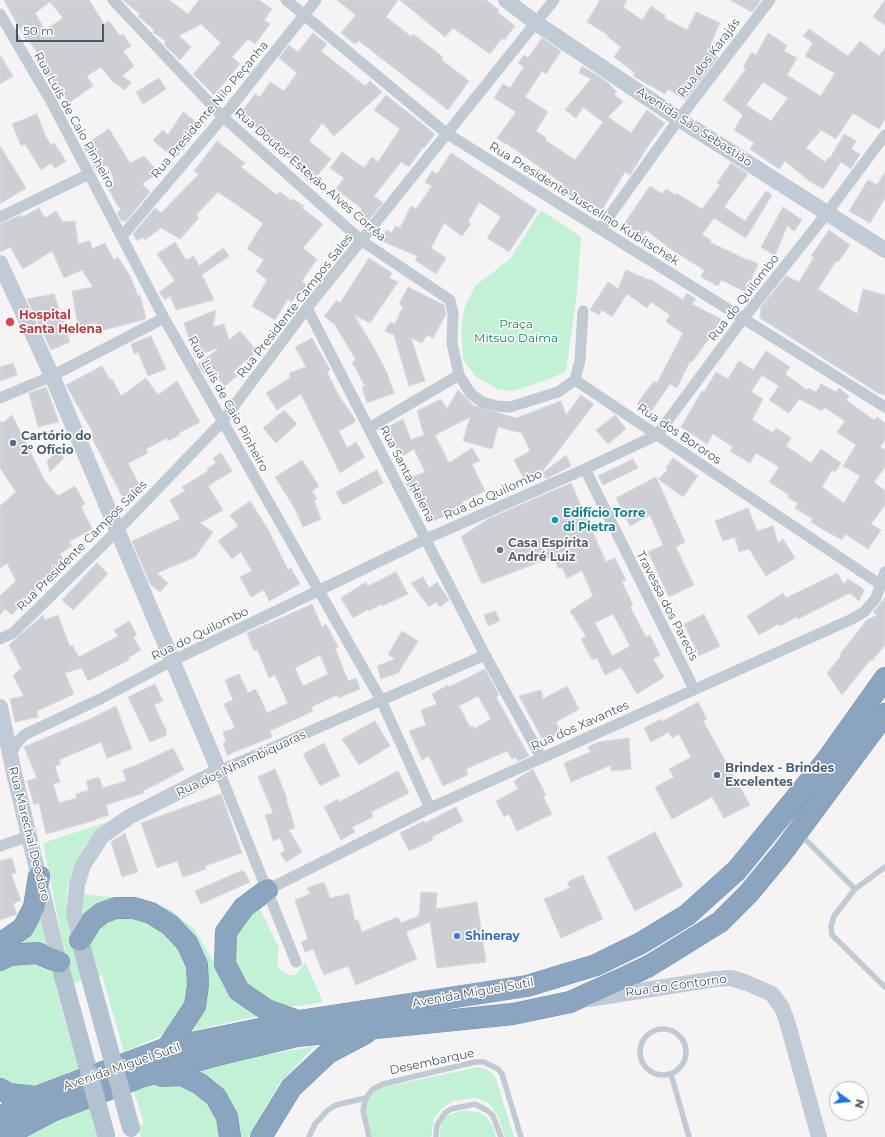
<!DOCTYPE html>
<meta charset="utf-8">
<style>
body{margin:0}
#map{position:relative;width:885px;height:1137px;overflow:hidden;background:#f5f3f3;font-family:Montserrat,sans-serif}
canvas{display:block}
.north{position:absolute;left:829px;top:1081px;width:40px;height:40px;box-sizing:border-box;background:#fff;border:1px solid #b7bbc0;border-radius:50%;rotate:105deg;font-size:11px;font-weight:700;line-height:16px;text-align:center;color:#4a5661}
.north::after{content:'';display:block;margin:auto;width:14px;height:18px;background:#1a73e8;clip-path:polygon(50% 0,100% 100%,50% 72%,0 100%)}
.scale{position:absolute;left:16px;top:24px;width:88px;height:18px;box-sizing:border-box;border:2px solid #4a5661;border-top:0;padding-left:5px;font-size:12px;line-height:14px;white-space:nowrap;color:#4a5661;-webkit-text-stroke:3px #fff;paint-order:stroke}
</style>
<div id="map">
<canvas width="885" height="1137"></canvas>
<div class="north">N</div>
<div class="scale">50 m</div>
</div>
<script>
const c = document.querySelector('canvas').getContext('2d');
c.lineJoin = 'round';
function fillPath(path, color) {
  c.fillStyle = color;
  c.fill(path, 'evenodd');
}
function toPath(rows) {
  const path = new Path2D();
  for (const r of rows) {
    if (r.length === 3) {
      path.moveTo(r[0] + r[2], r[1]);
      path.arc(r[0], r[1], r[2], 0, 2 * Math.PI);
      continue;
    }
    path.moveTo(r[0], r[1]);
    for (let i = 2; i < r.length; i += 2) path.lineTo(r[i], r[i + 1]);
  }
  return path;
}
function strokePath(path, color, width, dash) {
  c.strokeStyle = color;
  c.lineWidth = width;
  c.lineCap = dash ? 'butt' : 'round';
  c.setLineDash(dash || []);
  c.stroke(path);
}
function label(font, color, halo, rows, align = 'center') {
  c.font = font + ' Montserrat,sans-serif';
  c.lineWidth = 3;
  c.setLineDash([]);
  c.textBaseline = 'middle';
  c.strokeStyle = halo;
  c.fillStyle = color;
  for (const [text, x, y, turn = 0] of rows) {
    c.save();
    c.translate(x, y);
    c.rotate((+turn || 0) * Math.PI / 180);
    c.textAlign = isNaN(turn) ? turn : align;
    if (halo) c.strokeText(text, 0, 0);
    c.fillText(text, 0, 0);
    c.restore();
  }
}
fillPath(toPath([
 [541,210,581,237,577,293,566,371,552,378,513,391,499,390,475,376,463,359,461,328,464,309,475,286,510,259],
 [110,821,86,844,76,862,67,888,66,908,69,930,83,980,74,983,61,934,43,843],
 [82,894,143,900,171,910,195,930,225,982,258,1016,191,1031,205,985,161,913,83,922],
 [40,901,50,950,0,948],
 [258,905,279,948,277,965,282,971,289,975,296,975,305,962,323,1002,300,1006,280,1006,263,1000,234,972,231,933],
 [117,916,148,919,181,947,190,967,187,1005,176,1023,160,1036,124,1052,102,975,97,976,90,950,90,938,96,927],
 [31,959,49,967,60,987,56,988,79,1070,26,1088,0,1084,0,967],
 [315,1046,279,1084,248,1137,234,1137,194,1071,255,1057],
 [478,1067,488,1070,495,1076,514,1137,505,1137,499,1118,493,1109,488,1103,476,1098,453,1101,441,1109,434,1119,431,1137,371,1137,365,1111,368,1099,376,1091,380,1088],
 [179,1081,211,1102,223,1137,141,1137,138,1126,144,1124,134,1091,157,1083],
 [89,1108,97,1137,26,1137,34,1130],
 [464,1110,477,1112,486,1116,493,1127,496,1137,440,1137,441,1123,446,1116]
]), '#c3f1d5');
const building = toPath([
 [4,0,89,0,104,24,109,21,120,36,123,34,131,46,123,51,134,66,122,76,131,82,125,90,113,82,101,67,87,76,93,86,69,103,61,91,59,92,50,75,47,77,38,62,42,60,28,39,26,40,4,0],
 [50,2,63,18,45,30,35,13,50,2],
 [123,0,169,0,188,14,199,0,259,0,272,9,264,20,270,24,255,44,248,39,232,57,240,64,214,95,193,74,221,43,201,24,179,36,191,47,180,60,164,44,166,41,153,32,154,30,138,16,140,14,123,0],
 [337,0,398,0,386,17,412,37,413,34,443,57,442,60,469,81,448,110,359,41,355,44,341,33,356,15,337,0],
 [400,0,486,0,499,10,497,12,515,26,504,40,502,38,490,54,453,28,445,37,400,0],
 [600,0,627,0,623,7,642,20,651,6,666,16,664,18,687,30,696,12,720,23,711,43,715,47,712,52,718,57,685,100,668,89,665,94,633,76,635,73,614,57,621,47,607,36,608,35,587,22,600,0],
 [730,0,761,0,752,12,730,0],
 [885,0,885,25,873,17,885,0],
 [809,29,848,56,860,41,879,56,885,48,885,119,879,129,853,113,836,139,821,130,806,148,825,162,828,158,830,158,844,134,856,141,851,149,860,154,852,167,851,169,841,162,823,189,808,180,785,161,779,169,750,149,754,143,734,130,743,115,723,100,746,69,743,67,752,52,756,55,768,33,787,45,784,51,797,58,787,75,820,96,822,94,835,73,805,56,813,43,803,36,809,29],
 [763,82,788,98,771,121,746,105,763,82],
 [313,33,327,44,321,51,365,86,370,81,382,92,334,136,322,123,309,141,331,159,311,183,302,175,306,170,276,149,277,147,254,126,239,116,255,94,260,97,270,82,284,91,297,73,279,58,289,45,298,52,313,33],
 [542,38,561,51,546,74,542,71,525,97,548,112,536,131,546,138,545,140,575,160,603,122,583,107,576,118,565,110,591,79,579,73,582,66,606,81,617,92,614,94,623,102,608,117,631,133,647,110,665,123,650,143,630,175,625,172,602,210,582,198,579,202,559,189,563,184,506,143,505,144,497,138,516,112,494,98,503,84,510,88,524,67,518,63,524,55,528,58,542,38],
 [0,55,13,76,0,84,0,55],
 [159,78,166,89,143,104,136,92,159,78],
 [386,95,435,134,424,148,423,147,409,167,401,162,374,196,383,203,367,222,358,215,362,209,336,189,344,178,330,168,342,152,364,168,372,157,378,162,400,129,374,110,386,95],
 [183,112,201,125,188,144,174,159,153,140,163,130,168,135,183,112],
 [37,114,46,137,51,145,54,143,66,161,55,168,51,163,41,170,25,144,21,146,12,124,37,114],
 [109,129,130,163,144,156,159,173,142,184,150,192,125,222,124,220,122,222,117,213,121,209,117,205,107,186,114,179,107,165,96,171,83,146,109,129],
 [217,141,245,163,241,167,277,195,280,192,292,201,293,199,304,206,302,208,323,224,303,248,317,259,302,281,307,286,291,302,288,299,275,320,252,306,267,280,256,271,264,260,247,249,263,223,218,192,196,215,199,218,180,239,161,228,145,240,143,237,137,241,133,234,155,208,161,213,199,174,194,171,217,141],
 [0,146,26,188,0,204,0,146],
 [451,153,537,210,509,252,487,238,501,217,479,202,468,222,471,224,462,236,444,223,431,248,446,258,436,274,415,260,417,256,382,241,386,230,392,233,395,226,400,228,411,206,416,209,432,186,425,182,432,171,437,174,451,153],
 [731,163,748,174,724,207,745,221,766,191,772,195,746,238,714,218,702,235,711,240,710,242,747,260,747,259,758,264,746,292,721,280,718,286,701,277,704,270,669,248,646,230,642,236,624,224,650,186,662,194,666,189,675,195,676,193,702,209,720,185,717,183,731,163],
 [885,172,885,198,870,223,849,211,868,180,877,185,885,172],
 [783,207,802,220,794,231,787,226,775,256,761,247,783,207],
 [39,208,45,218,56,211,63,222,75,221,78,244,90,241,92,249,105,243,114,260,118,257,130,276,138,296,140,295,146,319,100,331,97,323,78,326,72,291,93,287,82,270,64,278,52,251,23,269,10,247,0,252,0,224,21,215,22,217,39,208],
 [829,230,850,245,838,262,836,261,818,289,857,314,863,289,885,295,885,395,878,393,760,318,761,307,786,276,799,282,814,257,811,256,829,230],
 [175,242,186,260,194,256,199,266,223,248,229,256,202,275,214,300,176,310,170,296,165,300,159,292,175,281,157,254,175,242],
 [369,258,392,273,389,278,398,282,370,323,354,315,374,348,387,373,394,393,367,403,362,387,365,386,352,362,356,360,335,325,324,316,337,300,340,303,369,258],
 [626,270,649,280,650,279,683,300,687,293,696,299,692,304,721,319,712,337,711,336,692,362,690,361,677,388,670,384,650,413,637,404,654,381,657,383,683,333,666,322,670,315,651,302,647,308,627,294,612,317,602,310,599,315,590,310,608,282,618,289,626,270],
 [408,287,444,305,446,314,433,338,427,335,422,343,411,338,425,381,409,386,394,335,385,331,390,322,395,324,403,306,399,304,408,287],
 [54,294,70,342,51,350,27,299,54,294],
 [216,310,213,327,224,324,229,340,240,331,257,351,233,372,237,376,225,386,210,370,204,373,198,364,218,349,217,348,195,357,184,323,216,310],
 [151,336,166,369,148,376,138,352,134,354,131,344,151,336],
 [312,338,330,370,327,372,339,396,355,419,355,422,339,431,347,448,356,442,365,457,340,473,301,394,277,410,266,393,290,378,289,373,306,367,295,347,312,338],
 [766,351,790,367,785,374,807,390,808,388,816,392,821,384,836,392,839,388,849,396,846,400,874,420,877,417,885,423,885,440,880,447,885,450,885,467,874,482,885,491,885,505,871,524,881,530,868,549,845,534,842,540,822,529,811,522,813,519,795,508,798,503,788,498,789,495,769,482,779,467,756,453,750,463,730,451,733,447,713,434,707,444,681,427,702,391,704,392,716,372,728,379,739,361,753,370,766,351],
 [762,375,779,386,769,400,789,413,799,399,822,411,824,407,845,421,837,432,856,445,843,466,860,476,844,503,822,487,832,470,835,472,841,463,821,449,811,463,786,446,791,438,776,428,773,433,752,420,763,399,751,392,762,375],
 [13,363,17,375,0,381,0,367,13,363],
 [102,366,110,380,112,379,121,396,146,378,158,395,177,381,200,422,179,433,180,435,168,441,167,438,146,449,148,453,128,463,141,488,123,498,90,434,93,433,66,385,102,366],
 [46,387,59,422,38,427,29,393,46,387],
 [458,390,472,404,472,405,516,418,561,401,566,415,581,395,594,404,542,472,541,469,524,479,514,460,530,451,522,433,498,427,492,449,463,441,470,417,435,435,449,463,472,448,480,461,472,464,485,491,462,502,464,508,433,521,424,498,420,500,416,489,410,492,405,480,425,472,414,449,401,457,384,429,403,419,411,440,424,435,417,411,441,399,447,409,458,390],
 [284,410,297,424,276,443,263,428,284,410],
 [12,415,45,481,58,496,75,486,85,504,81,506,92,529,69,542,72,546,60,554,66,564,56,569,57,571,34,588,37,592,22,603,12,615,5,609,0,615,0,596,16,581,7,563,0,568,0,506,16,492,0,468,0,422,4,422,12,415],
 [615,415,626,429,608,444,596,430,615,415],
 [58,451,64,458,50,472,47,461,58,451],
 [221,453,232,471,208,486,223,510,200,523,213,532,195,557,157,573,168,583,160,592,150,584,132,541,180,519,170,500,185,491,182,487,208,471,207,469,216,463,213,458,221,453],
 [566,455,571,466,546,479,543,473,566,455],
 [673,458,698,476,683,497,658,479,668,470,666,468,673,458],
 [633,459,638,468,603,485,598,476,633,459],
 [302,460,319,486,312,491,317,499,314,501,321,519,303,527,294,507,275,477,302,460],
 [377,470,383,483,343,505,336,492,377,470],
 [656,477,685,542,676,547,694,585,669,597,648,552,663,545,650,515,630,526,616,498,656,477],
 [571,483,606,562,615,558,626,580,622,582,633,605,630,607,646,637,650,635,660,655,653,659,664,677,637,694,621,667,605,675,597,658,592,660,581,639,586,636,570,611,593,596,582,571,567,578,562,567,559,569,553,557,482,584,461,537,488,519,571,483],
 [613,614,630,646,612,656,595,623,613,614],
 [250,501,269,531,288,570,291,568,300,584,269,601,264,590,251,597,240,577,252,571,241,552,232,559,218,541,238,526,230,515,250,501],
 [748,508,757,531,773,526,778,543,783,539,795,558,766,576,749,549,739,552,735,537,723,541,715,521,748,508],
 [97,563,108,574,73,610,62,600,97,563],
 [396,572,408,594,382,606,381,604,369,611,368,609,353,618,341,598,366,582,368,586,396,572],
 [837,573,844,584,848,579,862,588,864,591,859,601,850,593,798,619,797,617,780,626,778,624,759,635,747,616,783,593,786,598,837,573],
 [423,577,429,588,437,582,449,600,440,607,436,602,429,607,411,583,423,577],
 [885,598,885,645,872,661,871,659,842,695,827,673,841,656,840,654,867,620,877,615,873,612,885,598],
 [312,604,322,627,326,624,338,647,335,648,348,681,356,678,360,689,338,698,337,695,311,707,313,711,270,731,272,737,227,755,223,743,226,742,223,732,235,728,224,704,233,700,225,680,239,674,248,693,256,689,267,713,288,703,275,675,269,678,257,649,254,651,247,633,312,604],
 [320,655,328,674,303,686,295,668,320,655],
 [495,611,500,621,488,626,484,615,495,611],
 [704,614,720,646,699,656,684,624,704,614],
 [43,615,45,620,58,615,70,647,72,645,79,657,118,636,114,630,129,621,137,635,133,637,141,650,128,658,129,660,88,681,82,668,65,673,74,694,37,711,38,717,15,722,10,699,24,696,13,676,21,668,9,645,43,615],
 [402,631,418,641,398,673,381,679,377,666,395,659,388,654,402,631],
 [485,669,499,695,496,697,529,756,518,761,515,757,512,759,507,751,466,769,468,775,443,786,429,756,422,760,409,731,426,725,421,710,437,704,432,694,448,685,449,687,485,669],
 [478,696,491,719,474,729,473,726,470,727,459,706,478,696],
 [155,684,163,701,154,705,167,732,165,733,167,735,150,742,128,697,155,684],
 [567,686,579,709,556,722,561,732,544,742,519,696,541,690,543,699,567,686],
 [698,702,707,719,703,721,750,805,724,818,712,797,672,819,655,787,674,777,669,769,691,757,679,734,672,738,669,732,651,742,644,728,661,719,663,721,698,702],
 [116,706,132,749,107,758,101,742,59,760,61,764,55,766,60,782,53,784,59,803,77,798,76,794,89,790,86,781,99,777,103,788,126,781,123,770,137,765,173,748,184,770,143,791,144,793,106,805,109,815,96,819,96,820,46,834,39,803,34,805,27,781,37,778,24,747,90,719,116,706],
 [375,721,390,746,359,765,342,739,375,721],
 [629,738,631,769,611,771,611,765,571,782,564,763,591,752,588,747,599,742,629,738],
 [324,743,340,776,320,786,303,754,324,743],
 [275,769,287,798,286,799,295,828,289,830,302,852,286,862,280,853,285,851,280,838,273,841,265,815,273,813,258,777,275,769],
 [533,769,546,795,543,796,552,814,517,831,509,814,504,817,496,801,518,789,514,781,533,769],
 [398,771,409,793,371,812,373,817,352,827,355,832,341,840,324,807,338,799,339,802,398,771],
 [221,794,242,853,205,866,206,869,183,877,177,861,157,868,141,823,221,794],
 [456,807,463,821,432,837,433,840,409,851,400,833,424,821,425,823,456,807],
 [655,832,683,886,635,911,607,857,655,832],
 [125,833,138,872,122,877,111,842,125,833],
 [12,858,16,873,11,874,21,900,13,904,17,914,0,920,0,861,12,858],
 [241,871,244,871,250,882,201,904,195,891,241,871],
 [583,875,603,919,561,938,544,899,570,888,567,882,583,875],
 [324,882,330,898,349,894,355,921,358,920,362,932,398,917,401,923,419,916,421,892,437,893,436,909,477,902,486,962,437,968,430,922,406,932,417,959,356,985,348,966,324,975,313,949,305,952,301,942,308,939,295,900,310,894,307,888,324,882]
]);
fillPath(building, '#cdcfd5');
strokePath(building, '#d7d9de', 1);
const highway = toPath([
 [267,890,244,907,226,932,225,964,239,991,267,1010,298,1021],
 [80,940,91,922,102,913,116,908,134,908,151,913,170,925,187,943,197,965,198,985,195,1006,167,1048],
 [0,944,23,928,34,907,39,876],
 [0,960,10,955,37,953,59,962],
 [162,1076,182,1075,200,1084,216,1097,227,1117,230,1137],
 [0,1089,9,1094,36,1097],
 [0,1117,36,1097,167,1048,299,1021,527,986,596,965,641,943,687,915,737,870,826,761,885,678],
 [3,1137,52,1111,141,1077,217,1055,297,1036,513,1014,570,1002,628,976,649,966,720,922,749,893,782,853,885,714],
 [261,1137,291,1088,328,1053,366,1033]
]);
strokePath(highway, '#7690ad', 22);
strokePath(toPath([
 [799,835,809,843,855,889],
 [885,867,855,889,834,916,831,926,832,935,885,987],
 [663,1052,23],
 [671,1074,689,1137],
 [309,1137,315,1124,328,1110,336,1105,366,1098],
 [369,1137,363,1110,366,1098,373,1089,383,1084,475,1062,484,1062,498,1069,502,1074,521,1137],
 [436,1137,437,1125,445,1113,451,1109,475,1104,488,1111,493,1116,501,1137]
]), '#c1cad2', 5.5);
strokePath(toPath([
 [113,0,223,117,362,241,450,300,453,313,452,343,459,375,471,394,482,402,497,406,510,407,558,392,575,380,881,585],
 [286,0,446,133,885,407],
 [0,14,52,103,164,318,381,700,430,808],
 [0,217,89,174],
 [600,229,679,119,770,0],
 [122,236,223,117,316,0],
 [307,308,485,655,541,757],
 [575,380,580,360,583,311],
 [0,398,52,376,164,318],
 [369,428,459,375],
 [585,469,694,689],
 [0,639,13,633,117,531,222,422,307,308,554,0],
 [10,756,16,744,24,735,100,699,174,660,426,539,585,469,657,435,743,319,827,213,885,135],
 [0,846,29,836],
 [267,890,430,808,852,619,864,612,876,598,885,572],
 [296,962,219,771,485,655]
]), '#c1cad2', 11);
strokePath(toPath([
 [506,0,536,23,679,119,885,250],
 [0,263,52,376,219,771,129,817,102,836,83,865,77,885,74,913,80,940],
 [0,707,14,773,59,962],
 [589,999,715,979,731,978,747,983,772,994,782,1008,787,1021,819,1137]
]), '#c1cbd6', 16);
strokePath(toPath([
 [80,940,90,978],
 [59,962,89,1073]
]), '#b3c2d1', 18);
strokePath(highway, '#8ba5c1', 21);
strokePath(toPath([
 [90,978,131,1128],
 [89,1073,106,1135]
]), '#b3c2d1', 18);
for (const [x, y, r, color] of [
 [10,322,5,"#e0444e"],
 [13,443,4,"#5c6f8a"],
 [555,520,4,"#0f9aa8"],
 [500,550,4,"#6b7280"],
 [717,775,4,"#5c6f8a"],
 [457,936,4,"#3f7fe0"]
]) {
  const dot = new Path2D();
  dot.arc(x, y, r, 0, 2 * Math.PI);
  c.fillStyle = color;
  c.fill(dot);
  strokePath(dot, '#fff', 1.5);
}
label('12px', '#4a5661', '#fff', [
 ["Rua dos Karajás",709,58,-53],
 ["Rua Presidente Nilo Peçanha",210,110,-50],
 ["Rua Luís de Caio Pinheiro",74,120,61],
 ["Avenida São Sebastião",694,127,33],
 ["Rua Doutor Estevão Alves Corrêa",310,175,41],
 ["Rua Presidente Juscelino Kubitschek",584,204,32],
 ["Rua do Quilombo",744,298,-52],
 ["Rua Presidente Campos Sales",295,306,-52],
 ["Rua Luís de Caio Pinheiro",228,404,61],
 ["Rua dos Bororos",679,434,34],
 ["Rua Santa Helena",407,474,63],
 ["Rua do Quilombo",493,495,-24],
 ["Rua Presidente Campos Sales",82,546,-45],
 ["Travessa dos Parecis",667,606,63],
 ["Rua do Quilombo",200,634,-26],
 ["Rua dos Xavantes",580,726,-24],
 ["Rua dos Nhambiquaras",241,764,-25],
 ["Rua Marechal Deodoro",29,834,76],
 ["Rua do Contorno",676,986,-8],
 ["Avenida Miguel Sutil",473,993,-10],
 ["Desembarque",432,1062,-12],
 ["Avenida Miguel Sutil",122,1067,-19]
]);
label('bold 12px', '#be3a42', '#fff', [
 ["Hospital",19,315],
 ["Santa Helena",19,329]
], 'left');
label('12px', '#17864f', '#fff', [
 ["Praça",516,324],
 ["Mitsuo Daima",516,338]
]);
label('bold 12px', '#4e5e75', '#fff', [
 ["Cartório do",21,436],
 ["2º Ofício",21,450],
 ["Brindex - Brindes",725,768],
 ["Excelentes",725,782]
], 'left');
label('bold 12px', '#0d838f', '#fff', [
 ["Edifício Torre",563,513],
 ["di Pietra",563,527]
], 'left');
label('bold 12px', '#5b616d', '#fff', [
 ["Casa Espírita",508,543],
 ["André Luiz",508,557]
], 'left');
label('bold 12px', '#366cbe', '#fff', [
 ["Shineray",465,936]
], 'left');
</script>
